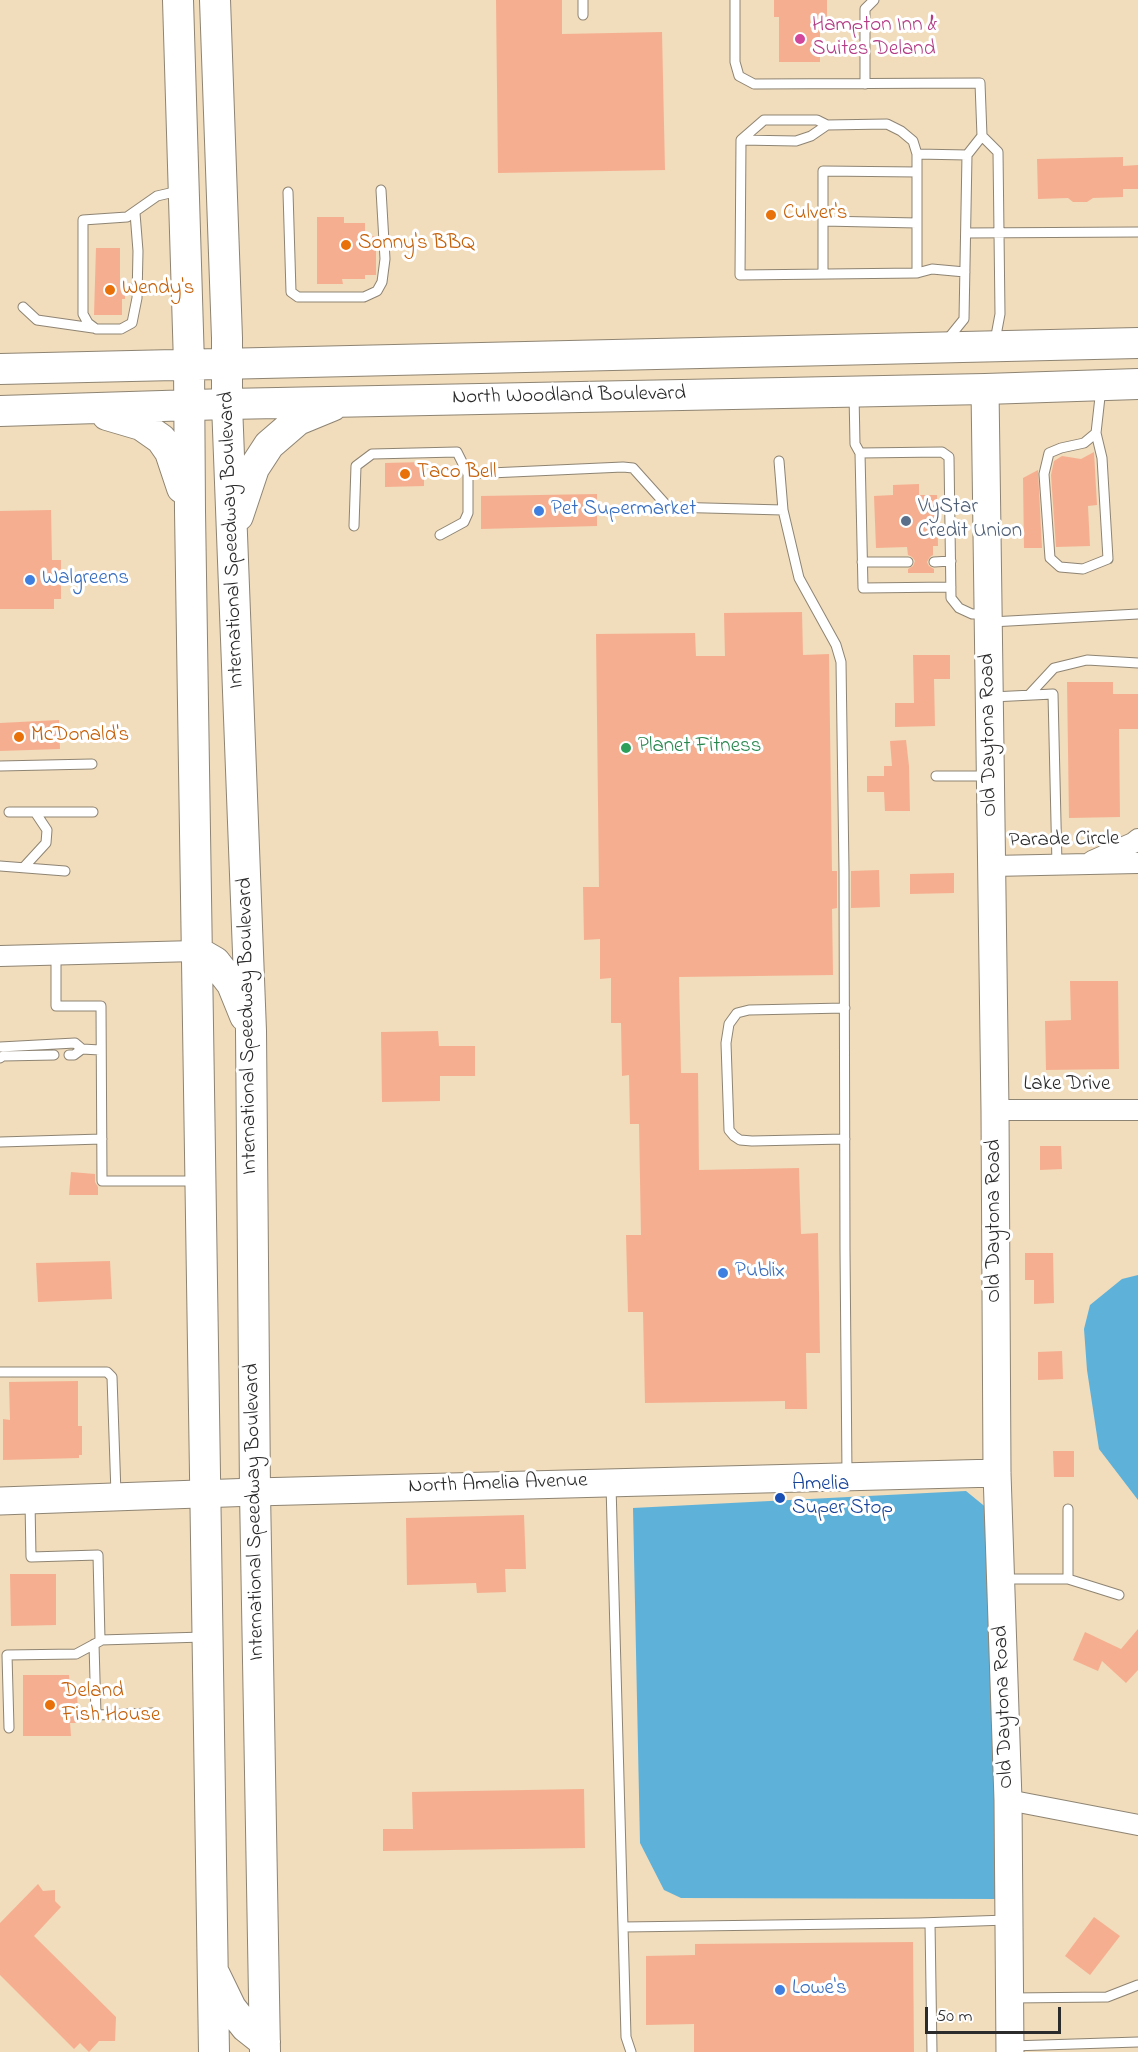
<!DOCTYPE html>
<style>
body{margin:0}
#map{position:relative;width:1138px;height:2052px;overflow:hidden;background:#f1dcbb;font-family:"Indie Flower",sans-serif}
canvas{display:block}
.scale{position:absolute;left:925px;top:2007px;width:136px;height:27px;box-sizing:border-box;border:3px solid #2b2b2b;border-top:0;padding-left:8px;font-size:18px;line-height:21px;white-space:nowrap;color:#2b2b2b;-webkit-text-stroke:4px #fff;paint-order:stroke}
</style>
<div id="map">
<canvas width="1138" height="2052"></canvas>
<div class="scale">50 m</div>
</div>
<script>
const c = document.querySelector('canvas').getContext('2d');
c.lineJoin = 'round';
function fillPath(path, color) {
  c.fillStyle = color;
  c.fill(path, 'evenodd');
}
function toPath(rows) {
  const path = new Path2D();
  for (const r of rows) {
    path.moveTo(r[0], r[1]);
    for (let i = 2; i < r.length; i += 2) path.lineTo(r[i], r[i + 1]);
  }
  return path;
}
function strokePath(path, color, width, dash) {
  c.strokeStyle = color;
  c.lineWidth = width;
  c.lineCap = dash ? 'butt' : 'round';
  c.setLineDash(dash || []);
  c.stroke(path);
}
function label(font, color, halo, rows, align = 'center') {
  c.font = font + ' "Indie Flower",sans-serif';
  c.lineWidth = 6;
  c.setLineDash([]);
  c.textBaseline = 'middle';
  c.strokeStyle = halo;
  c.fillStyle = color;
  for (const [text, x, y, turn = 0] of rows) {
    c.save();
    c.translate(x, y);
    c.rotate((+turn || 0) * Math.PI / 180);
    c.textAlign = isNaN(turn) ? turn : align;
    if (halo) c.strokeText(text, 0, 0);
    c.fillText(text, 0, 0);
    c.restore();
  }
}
fillPath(toPath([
 [1138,1275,1138,1500,1099,1449,1087,1370,1084,1329,1090,1305,1122,1279],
 [966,1491,988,1509,998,1899,681,1898,664,1890,640,1843,633,1508]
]), '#5eb1d9');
fillPath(toPath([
 [496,0,562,0,562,34,662,32,665,170,498,173],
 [774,0,827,0,827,17,820,17,820,62,779,62,779,17,774,17],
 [1123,157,1123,166,1138,165,1138,189,1123,189,1123,197,1093,198,1087,202,1073,202,1068,198,1038,199,1037,159],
 [317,217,344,217,344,223,365,223,365,237,376,236,376,275,365,275,365,279,342,279,343,284,317,284],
 [96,248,120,248,120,281,125,281,125,299,122,299,122,315,94,315],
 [1094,452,1097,505,1088,506,1090,546,1056,547,1051,475,1054,461,1062,456,1081,459],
 [424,462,424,486,385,487,385,463],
 [1038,470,1042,548,1024,548,1023,478],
 [919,484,919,495,937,495,938,546,933,546,933,555,930,557,927,562,929,566,934,569,934,573,908,573,908,569,913,566,915,561,912,557,908,555,907,547,876,548,874,496,893,495,893,485],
 [597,494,597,526,481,529,481,496],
 [51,510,52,560,61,560,61,599,54,599,54,609,0,609,0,511],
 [802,612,803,655,829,654,832,871,837,871,837,908,832,909,833,975,679,977,681,1073,698,1073,699,1170,799,1168,801,1234,818,1233,820,1353,806,1353,807,1409,785,1409,785,1401,645,1403,643,1312,628,1312,626,1235,641,1235,639,1124,630,1124,629,1075,622,1076,621,1023,611,1023,611,978,600,979,600,939,584,940,583,887,599,887,596,634,695,633,696,656,725,656,724,613],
 [913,655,950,655,950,679,934,679,935,726,895,727,895,703,914,703],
 [1067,682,1113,682,1113,694,1138,694,1138,729,1119,729,1120,817,1069,818],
 [59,720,60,749,0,751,0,723],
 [906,740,909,766,910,811,885,811,884,792,867,792,867,776,884,776,884,766,892,766,890,741],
 [879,870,880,907,851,908,851,871],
 [954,873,954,893,910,894,910,874],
 [1070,981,1118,981,1119,1069,1046,1070,1045,1021,1071,1020],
 [438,1031,439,1046,475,1046,475,1076,440,1076,440,1101,382,1102,381,1032],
 [1040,1146,1061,1146,1062,1169,1040,1170],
 [71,1172,95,1174,95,1182,98,1187,98,1195,69,1195],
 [1025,1253,1053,1253,1054,1303,1034,1304,1034,1280,1025,1280],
 [110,1261,112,1299,38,1302,36,1263],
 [1062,1351,1063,1379,1038,1380,1038,1352],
 [78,1381,78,1426,82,1426,82,1455,79,1455,79,1458,3,1460,3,1419,10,1420,9,1382],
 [1053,1451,1074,1451,1074,1477,1054,1477],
 [524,1515,526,1569,505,1569,506,1592,477,1593,476,1583,407,1585,406,1518],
 [10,1574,56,1574,56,1625,11,1626],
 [1138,1629,1138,1670,1126,1683,1102,1661,1098,1671,1073,1660,1085,1632,1121,1649],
 [23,1675,69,1675,70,1687,77,1687,78,1723,70,1723,71,1736,23,1736],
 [584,1789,585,1848,383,1851,383,1829,413,1829,412,1792],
 [38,1884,43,1891,55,1890,55,1901,61,1907,34,1936,116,2017,115,2041,99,2041,89,2052,80,2043,74,2049,0,1975,0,1923],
 [1094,1917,1120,1936,1090,1975,1065,1956],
 [913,1942,914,2052,694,2052,694,2024,646,2025,646,1956,695,1955,695,1944]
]), '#f5af90');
const lane = toPath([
 [735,0,735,62,739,76,754,84,980,83,982,136],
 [583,15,583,0],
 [865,84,865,9,874,0],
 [741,140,764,120,817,120,827,125],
 [917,154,967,155],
 [288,192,291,292,298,297,364,297,377,291,382,282,385,259,381,190],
 [135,213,138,251,137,298,132,323,121,329,96,329,88,323,83,314,83,220,127,217,157,196,170,193],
 [823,221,917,223],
 [966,233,1138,232],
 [917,273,917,154,913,141,901,131,887,124,827,125,811,136,796,141,741,140,740,275,917,273,932,269,965,272],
 [823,274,823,171,917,172],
 [23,307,37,320,93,328],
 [947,340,964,319,967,155,982,136,998,152,1000,314,995,341],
 [854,394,855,444,860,453,942,452,949,457,951,598,959,608,972,614,987,614],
 [1096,433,1084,443,1061,448,1049,453,1044,474,1050,558,1060,567,1083,569,1108,559,1102,458,1096,433,1101,388],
 [860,453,863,588,951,587],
 [779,461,783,510],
 [468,474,623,467,633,468,668,507,783,510,799,578,836,645,841,662,844,871,845,1250,847,1474],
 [354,526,356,466,372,454,457,452,468,474,468,513,464,522,440,535],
 [862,562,908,562],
 [934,562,951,561],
 [991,622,1138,614],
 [1029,695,1054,668,1087,660,1138,663],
 [992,697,1053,694,1057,865],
 [0,766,92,764],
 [936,776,987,776],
 [9,812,93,812],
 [0,866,65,871],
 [24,867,46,843,47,830,35,812],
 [56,954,56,1006,101,1006,102,1181,198,1181],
 [845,1008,749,1010,737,1013,729,1024,726,1043,729,1130,734,1136,740,1140,752,1141,845,1139],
 [0,1047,75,1043,82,1049],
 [69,1055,74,1055,82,1049,100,1050],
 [0,1058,3,1056,54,1055],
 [0,1142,102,1139],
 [0,1372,107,1372,112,1377,116,1494],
 [611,1485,626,2037,631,2052],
 [30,1502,31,1557,98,1555,100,1640,204,1637],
 [1068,1509,1068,1579],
 [1004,1579,1068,1579,1119,1595],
 [94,1644,96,1715,152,1713],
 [9,1728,7,1655,76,1654,102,1640],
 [930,1923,932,2052],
 [623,1927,919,1923,1007,1920],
 [1012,1998,1107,1997,1138,1985],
 [1011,2046,1138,2042]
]);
const street = toPath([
 [1092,861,1133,843,1138,839],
 [992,866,1138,863],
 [0,956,196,951],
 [995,1110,1138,1110],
 [1008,1800,1138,1825]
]);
const secondary = toPath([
 [985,389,995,1110,997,1473,1008,1800,1010,2052],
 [0,1501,255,1492,997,1473]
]);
const primary = toPath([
 [178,0,189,364,190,511,214,2052],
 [215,0,227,338,227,404,251,1031,255,1492,265,2052],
 [0,369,1138,343],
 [0,411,227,404,985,389,1138,384],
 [107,415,141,425,161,439,170,452,182,488],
 [238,516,254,468,269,445,298,420,332,406],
 [196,951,215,962,232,984,245,1016],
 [215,1975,231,2008,246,2027,265,2042]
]);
strokePath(lane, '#8e8473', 11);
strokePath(street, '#8e8473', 22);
strokePath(secondary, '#8e8473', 29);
strokePath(primary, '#8e8473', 32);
strokePath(lane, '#fff', 9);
strokePath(street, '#fff', 20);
strokePath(secondary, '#fff', 27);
strokePath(primary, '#fff', 30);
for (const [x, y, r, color] of [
 [800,39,6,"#d1479c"],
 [771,215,6,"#e8710a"],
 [346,245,6,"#e8710a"],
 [110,290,6,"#e8710a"],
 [405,474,6,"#e8710a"],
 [539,511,6,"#3f7fe0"],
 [906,521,6,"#5c6f8a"],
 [30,580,6,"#3f7fe0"],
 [19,737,6,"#e8710a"],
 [626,748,6,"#2e9e5b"],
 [723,1273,6,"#3f7fe0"],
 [780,1498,6,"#1a4fb4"],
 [50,1705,6,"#e8710a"],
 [780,1990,6,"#3f7fe0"]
]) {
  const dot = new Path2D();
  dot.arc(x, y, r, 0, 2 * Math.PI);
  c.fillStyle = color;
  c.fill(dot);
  strokePath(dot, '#fff', 2);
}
label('21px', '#b23c85', '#fff', [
 ["Hampton Inn &",812,27],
 ["Suites Deland",812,51]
], 'left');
label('21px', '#c56008', '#fff', [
 ["Culver's",783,215],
 ["Sonny's BBQ",358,245],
 ["Wendy's",122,290],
 ["Taco Bell",417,474],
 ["McDonald's",31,737],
 ["Deland",62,1693],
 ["Fish House",62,1717]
], 'left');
label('21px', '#2b2b2b', '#fff', [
 ["North Woodland Boulevard",569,397,-1],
 ["International Speedway Boulevard",233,540,-92],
 ["Old Daytona Road",990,735,-91],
 ["Parade Circle",1064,841,-1],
 ["International Speedway Boulevard",249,1026,-91],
 ["Lake Drive",1067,1086],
 ["Old Daytona Road",996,1221,-90],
 ["North Amelia Avenue",498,1485,-2],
 ["International Speedway Boulevard",256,1512,-91],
 ["Old Daytona Road",1005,1707,-92]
]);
label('21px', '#4e5e75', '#fff', [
 ["VyStar",918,509],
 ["Credit Union",918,533]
], 'left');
label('21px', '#366cbe', '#fff', [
 ["Pet Supermarket",551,511],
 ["Walgreens",42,580],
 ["Publix",735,1273],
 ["Lowe's",792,1990]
], 'left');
label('21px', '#27864d', '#fff', [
 ["Planet Fitness",638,748]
], 'left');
label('21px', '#164399', '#fff', [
 ["Amelia",792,1486],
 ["Super Stop",792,1510]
], 'left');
</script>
